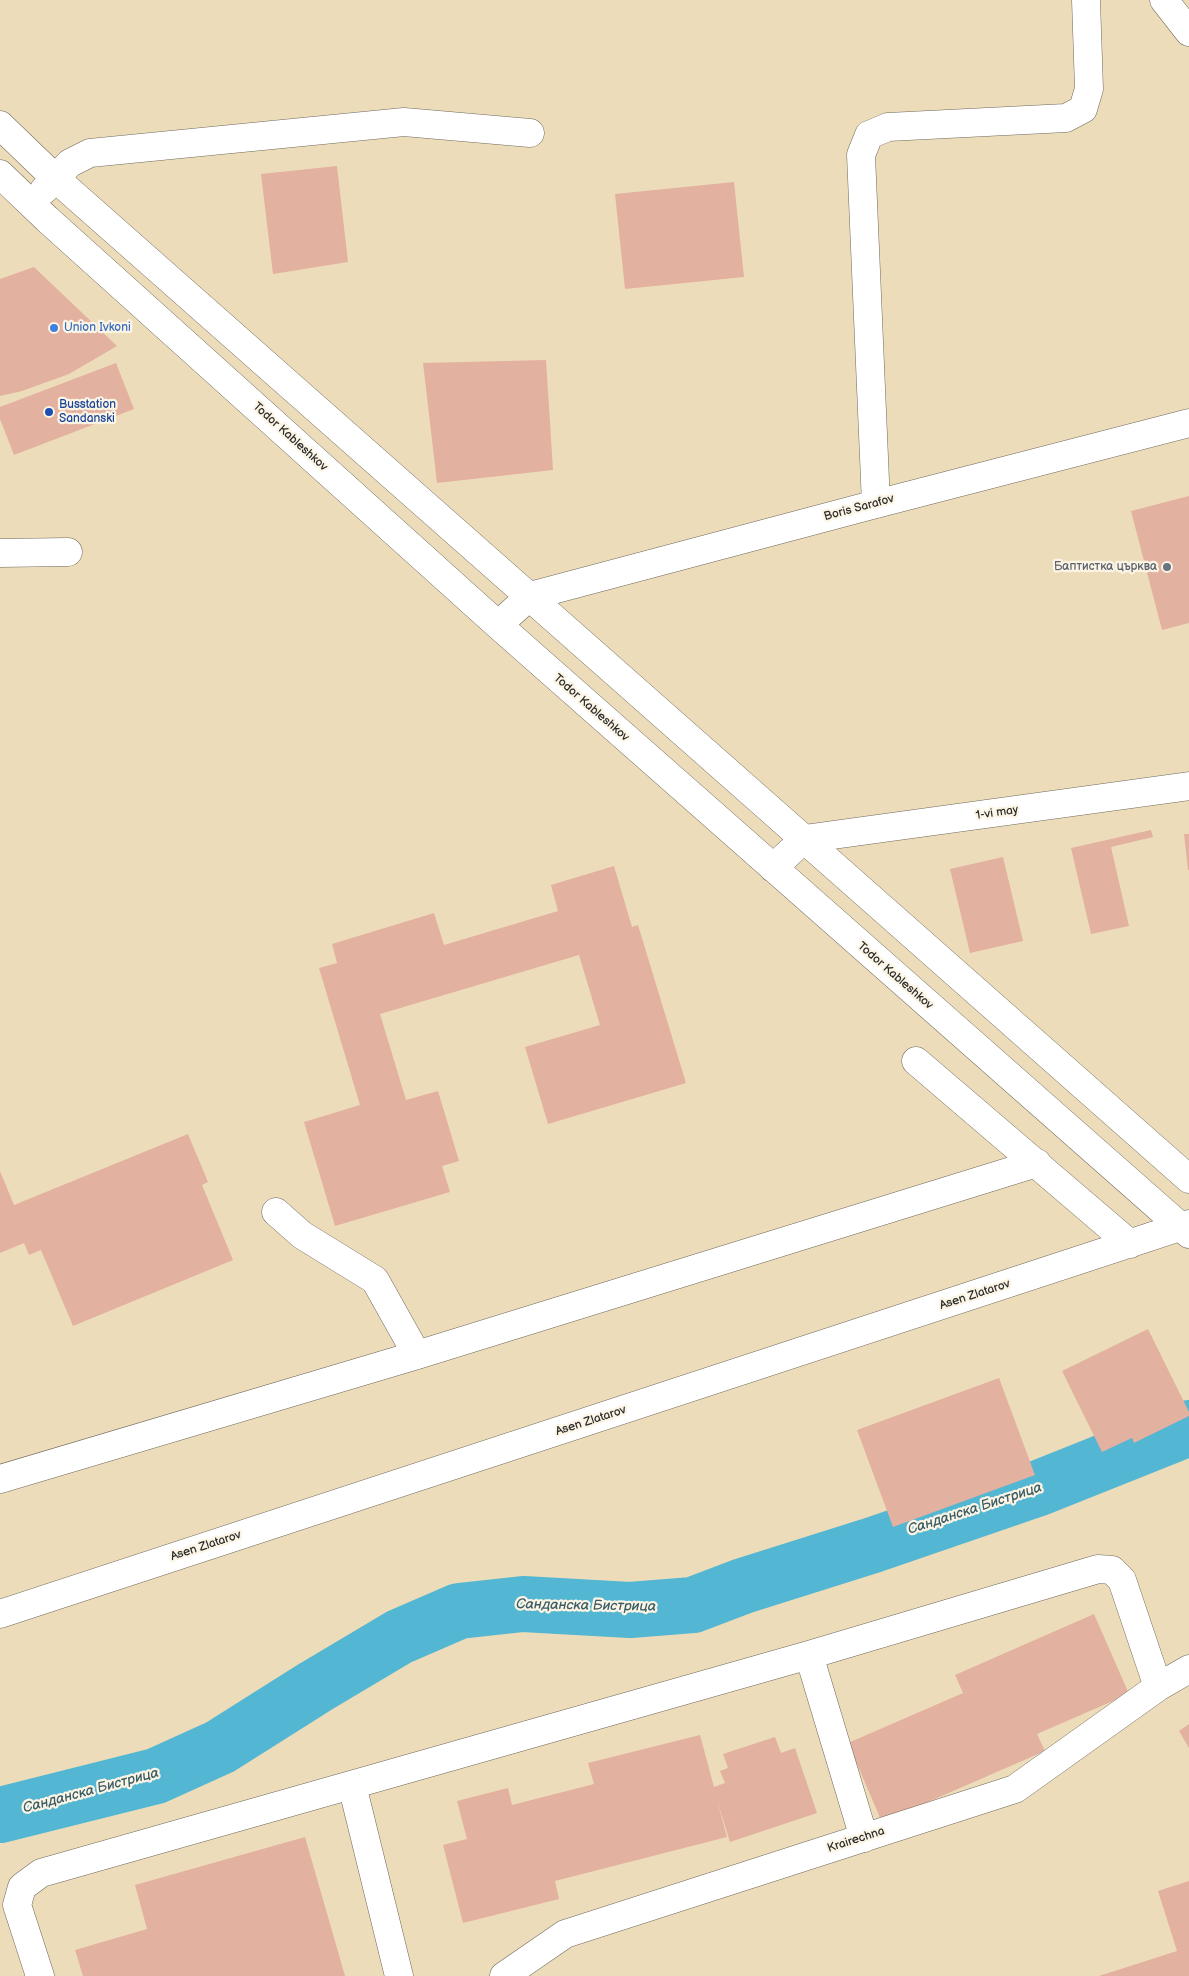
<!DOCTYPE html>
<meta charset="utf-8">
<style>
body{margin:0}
canvas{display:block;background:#eddcb9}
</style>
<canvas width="1189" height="1976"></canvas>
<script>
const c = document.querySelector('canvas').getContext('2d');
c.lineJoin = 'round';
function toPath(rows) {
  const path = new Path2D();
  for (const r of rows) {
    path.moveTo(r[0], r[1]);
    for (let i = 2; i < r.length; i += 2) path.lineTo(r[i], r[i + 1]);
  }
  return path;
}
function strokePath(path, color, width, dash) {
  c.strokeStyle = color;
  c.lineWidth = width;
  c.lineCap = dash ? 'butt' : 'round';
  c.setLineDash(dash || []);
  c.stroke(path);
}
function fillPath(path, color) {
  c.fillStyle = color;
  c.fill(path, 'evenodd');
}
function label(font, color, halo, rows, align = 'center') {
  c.font = font + ' "Balsamiq Sans",sans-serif';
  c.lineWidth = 4.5;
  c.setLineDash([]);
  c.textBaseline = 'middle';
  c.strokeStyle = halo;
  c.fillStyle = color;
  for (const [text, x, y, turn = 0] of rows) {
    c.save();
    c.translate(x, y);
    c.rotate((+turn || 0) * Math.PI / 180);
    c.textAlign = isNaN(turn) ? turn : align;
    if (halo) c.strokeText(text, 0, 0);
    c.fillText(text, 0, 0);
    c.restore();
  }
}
strokePath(toPath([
 [0,1815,156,1776,220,1747,315,1687,399,1637,459,1611,523,1604,630,1610,693,1605,743,1586,873,1545,1039,1488,1189,1428]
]), '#53b6d2', 56);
fillPath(toPath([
 [337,166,348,262,273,274,261,174],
 [734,182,744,277,625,289,615,194],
 [34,267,117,346,69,374,22,391,0,396,0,279],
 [546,360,553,470,437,483,423,363],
 [116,363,134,409,14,455,0,419,0,407],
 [1189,496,1189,623,1162,630,1131,511],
 [1151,830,1153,837,1111,847,1129,926,1091,934,1071,848],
 [1184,834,1189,834,1189,870,1188,870],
 [1003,857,1023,941,970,953,950,869],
 [614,866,632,927,638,925,686,1083,548,1124,525,1047,600,1025,579,955,380,1014,406,1100,438,1091,459,1161,442,1166,450,1192,335,1226,304,1122,360,1105,319,968,337,963,332,944,434,913,444,945,558,911,551,885],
 [188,1134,208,1182,202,1185,233,1260,73,1326,41,1250,29,1255,24,1243,0,1253,0,1171,14,1205],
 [1148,1329,1189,1412,1189,1416,1134,1443,1132,1438,1102,1452,1062,1371],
 [999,1378,1035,1475,893,1527,857,1430],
 [1094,1614,1129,1694,1037,1734,1045,1751,898,1815,881,1820,848,1743,963,1693,955,1675],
 [1189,1724,1189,1748,1179,1731],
 [700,1735,714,1787,725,1783,720,1771,728,1768,723,1754,775,1737,781,1753,795,1748,817,1813,730,1842,717,1800,727,1837,555,1881,559,1899,463,1923,443,1845,467,1839,457,1801,508,1788,512,1805,594,1784,588,1763],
 [305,1837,345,1976,83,1976,75,1950,147,1929,135,1885],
 [1189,1881,1189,1976,1099,1976,1177,1951,1158,1891]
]), '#e3b1a0');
const minor = toPath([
 [1164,0,1189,32],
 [0,125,55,178,1189,1179],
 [0,174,47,219,498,625,1189,1234],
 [44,190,70,163,90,153,404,122,530,133],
 [876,504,861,155,869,135,888,127,1066,118,1083,109,1089,89,1086,0],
 [0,553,68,552],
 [498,625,530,596,876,504,1189,423],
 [773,868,804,839,1189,786],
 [916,1061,1130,1244],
 [276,1212,302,1235,375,1280,417,1355],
 [0,1479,417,1355,1037,1163],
 [0,1614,1189,1224],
 [809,1655,864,1838],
 [352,1785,399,1976],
 [40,1976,17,1905,22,1887,41,1873,809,1655,1098,1569,1112,1570,1122,1580,1158,1687],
 [504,1976,565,1934,1015,1789,1158,1687,1189,1669]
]);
strokePath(minor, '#6f695d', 29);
strokePath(minor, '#fff', 28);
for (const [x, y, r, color] of [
 [54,328,5,"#3f7fe0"],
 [49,412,5,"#1a4fb4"],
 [1167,567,5,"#6b7280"]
]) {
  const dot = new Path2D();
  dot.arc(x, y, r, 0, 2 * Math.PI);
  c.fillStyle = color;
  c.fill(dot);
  strokePath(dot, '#fcf5e5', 2);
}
label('12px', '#366cbe', '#fcf5e5', [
 ["Union Ivkoni",64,328]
], 'left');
label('12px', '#164399', '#fcf5e5', [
 ["Busstation",59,405],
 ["Sandanski",59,419]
], 'left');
label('12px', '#2b2b2b', '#fcf5e5', [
 ["Todor Kableshkov",290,437,42],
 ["Boris Sarafov",859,508,-15],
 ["Todor Kableshkov",591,708,41],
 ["1-vi may",997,813,-8],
 ["Todor Kableshkov",895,976,41],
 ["Asen Zlatarov",975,1295,-18],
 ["Asen Zlatarov",591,1421,-18],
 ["Asen Zlatarov",206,1546,-18],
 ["Krairechna",856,1840,-18]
]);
label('12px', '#5b616d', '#fcf5e5', [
 ["Баптистка църква",1157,567]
], 'right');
label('italic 14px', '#395c65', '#fcf5e5', [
 ["Санданска Бистрица",975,1509,-18],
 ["Санданска Бистрица",586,1606,1],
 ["Санданска Бистрица",91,1791,-15]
]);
</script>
